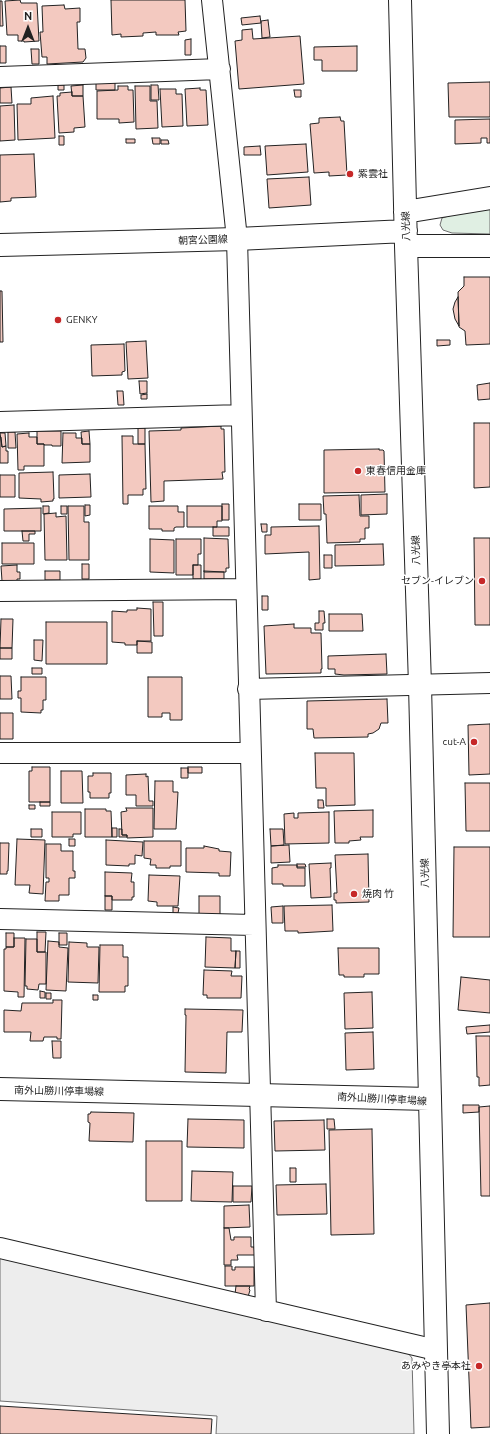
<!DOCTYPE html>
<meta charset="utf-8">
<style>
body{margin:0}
#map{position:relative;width:490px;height:1434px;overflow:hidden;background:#fff;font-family:Ubuntu,sans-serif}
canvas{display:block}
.north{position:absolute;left:8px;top:8px;width:40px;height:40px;-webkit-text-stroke:3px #fff;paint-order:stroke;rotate:0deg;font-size:11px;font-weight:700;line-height:16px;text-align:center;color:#222}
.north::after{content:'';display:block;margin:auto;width:14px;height:18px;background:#222;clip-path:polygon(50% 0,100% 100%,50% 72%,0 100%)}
</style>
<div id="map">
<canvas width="490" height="1434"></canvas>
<div class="north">N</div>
</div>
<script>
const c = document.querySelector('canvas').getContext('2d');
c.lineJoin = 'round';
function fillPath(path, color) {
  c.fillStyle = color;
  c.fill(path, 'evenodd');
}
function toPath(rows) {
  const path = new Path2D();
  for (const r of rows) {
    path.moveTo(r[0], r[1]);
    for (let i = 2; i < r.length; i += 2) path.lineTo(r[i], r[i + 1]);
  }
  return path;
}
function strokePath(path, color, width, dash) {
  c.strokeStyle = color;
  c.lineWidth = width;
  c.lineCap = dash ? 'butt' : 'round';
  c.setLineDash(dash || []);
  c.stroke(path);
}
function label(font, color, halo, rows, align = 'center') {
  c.font = font + ' Ubuntu,"Noto Sans JP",sans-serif';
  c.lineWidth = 3;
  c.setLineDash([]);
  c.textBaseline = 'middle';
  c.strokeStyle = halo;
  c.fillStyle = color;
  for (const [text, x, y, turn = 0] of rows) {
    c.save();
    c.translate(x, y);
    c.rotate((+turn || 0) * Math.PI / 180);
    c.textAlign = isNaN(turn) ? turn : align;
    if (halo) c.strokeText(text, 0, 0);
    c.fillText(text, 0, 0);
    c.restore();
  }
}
const green = toPath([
 [490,207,490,234,452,233,443,230,440,225,442,218,462,212,490,207]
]);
fillPath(green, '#e0efe3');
strokePath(green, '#6f6f6f', 1);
const parking = toPath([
 [0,1257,408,1353,412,1358,414,1434,216,1434,217,1416,0,1401,0,1257]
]);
fillPath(parking, '#ededed');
strokePath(parking, '#6f6f6f', 1);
const building = toPath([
 [20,0,21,3,37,3,39,41,24,42,24,41,18,41,18,35,7,35,5,1,20,0],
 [111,0,185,0,186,31,178,32,179,35,156,35,156,32,143,33,143,36,121,37,121,34,112,35,111,0],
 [0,1,2,1,3,26,0,26,0,1],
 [64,5,65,9,80,8,80,22,77,22,78,49,85,49,86,58,83,62,47,64,47,57,42,57,40,32,43,32,42,6,64,5],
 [260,16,261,23,242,25,241,18,260,16],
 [268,20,270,37,262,38,261,21,268,20],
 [252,29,253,39,300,36,304,84,239,89,235,41,242,40,242,30,252,29],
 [191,39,191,55,185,55,185,40,191,39],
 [0,46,6,46,6,63,0,63,0,46],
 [357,46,357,71,322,71,322,60,314,60,314,47,357,46],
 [31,49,39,49,39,64,32,64,31,49],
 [115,82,115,90,96,90,96,83,115,82],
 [490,82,490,117,449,117,448,83,490,82],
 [58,85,64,85,64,90,58,90,58,85],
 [83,85,83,96,72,96,71,86,83,85],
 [151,85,158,85,159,100,151,100,151,85],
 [118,86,128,86,128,90,133,90,134,122,119,123,119,119,97,119,97,91,118,90,118,86],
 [135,86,150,86,150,101,157,101,158,128,136,129,135,86],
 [11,87,12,103,0,103,0,88,11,87],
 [200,88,200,90,206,90,208,125,187,126,185,89,200,88],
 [160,89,176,89,176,94,182,94,183,126,162,127,160,89],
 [294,90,301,90,301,97,295,97,294,90],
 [72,92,72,96,83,96,85,127,74,128,74,132,59,133,57,96,60,96,60,93,72,92],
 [53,96,55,138,18,140,17,104,31,104,31,98,53,96],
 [14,105,15,140,0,141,0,106,14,105],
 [340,117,341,121,344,121,347,175,329,176,329,172,314,173,310,124,319,123,319,118,340,117],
 [490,119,490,143,487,143,487,138,481,138,481,143,455,144,455,120,490,119],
 [59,136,64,136,64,145,59,145,59,136],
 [152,138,160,138,160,144,153,144,152,138],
 [126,139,135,139,135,143,126,143,126,139],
 [161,140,168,140,169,144,161,144,161,140],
 [306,144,308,172,267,175,265,146,306,144],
 [260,146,261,155,244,155,244,147,260,146],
 [34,154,36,197,11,198,11,201,0,202,0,155,34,154],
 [309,177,311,205,269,208,267,179,309,177],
 [464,277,490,277,490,344,466,345,465,331,459,327,458,292,464,286,464,277],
 [0,291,2,291,3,342,0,342,0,291],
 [458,297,459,326,455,319,453,309,455,302,458,297],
 [437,340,450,340,450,345,437,346,437,340],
 [146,341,148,378,128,379,126,342,146,341],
 [124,344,125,371,122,372,122,375,92,376,91,345,124,344],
 [139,381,147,381,147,393,140,394,139,381],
 [490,383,490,399,478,400,477,385,490,383],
 [117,391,123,391,124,405,118,405,117,391],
 [147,394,147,399,141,399,141,395,147,394],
 [474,423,490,423,490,487,474,488,474,423],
 [221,426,221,429,224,429,225,472,222,472,223,479,164,481,164,501,151,502,149,431,181,430,181,428,221,426],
 [138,428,145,428,145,444,138,444,138,428],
 [37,431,61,431,61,446,52,446,52,445,44,445,44,444,37,444,37,431],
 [89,431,90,444,82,444,81,432,89,431],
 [8,432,15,432,16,448,8,448,8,432],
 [0,433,5,433,6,446,2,447,0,433],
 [29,433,29,437,37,437,37,444,44,444,44,466,24,466,24,470,18,470,17,434,29,433],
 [63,433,76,433,76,438,82,438,82,444,90,444,90,462,62,463,63,433],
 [122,436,133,436,133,444,145,444,146,489,143,489,143,495,128,495,128,504,123,504,122,436],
 [0,437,1,437,2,447,6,446,6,451,8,451,8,463,0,463,0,437],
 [379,449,379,450,383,450,384,451,385,492,324,493,324,450,379,449],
 [53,472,54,499,53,499,53,501,41,502,41,499,19,498,19,473,53,472],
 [90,474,91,497,59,498,59,475,90,474],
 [0,475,15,475,15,497,0,497,0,475],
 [387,494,387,514,361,515,361,495,387,494],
 [359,495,360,516,369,516,369,528,365,528,365,539,360,539,360,542,327,543,326,514,324,514,323,496,359,495],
 [222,504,229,504,229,520,222,520,222,504],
 [299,504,321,504,321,520,299,520,299,504],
 [85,505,90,505,90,515,85,516,85,505],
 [43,506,49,506,49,513,43,514,43,506],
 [61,506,67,506,67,514,61,514,61,506],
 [68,506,84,506,84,522,89,522,89,560,69,560,68,506],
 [149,506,178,506,178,512,184,512,184,527,176,527,174,528,174,531,162,531,162,529,149,529,149,506],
 [187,506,222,506,222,521,217,521,217,527,187,527,187,506],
 [41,508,41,531,4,531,4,509,41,508],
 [56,513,56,517,66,516,67,560,45,560,44,514,56,513],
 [261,524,267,524,267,532,262,532,261,524],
 [319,526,320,579,309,580,309,552,265,554,265,535,271,535,271,527,319,526],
 [213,527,229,527,229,536,213,536,213,527],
 [22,531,35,531,35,534,29,534,29,541,23,541,22,531],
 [204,538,228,539,229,568,226,568,226,572,204,572,204,538],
 [474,538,490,538,490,625,475,625,474,538],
 [150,539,174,540,174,573,150,572,150,539],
 [176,539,201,539,201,554,198,554,198,565,193,565,193,575,176,575,176,539],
 [2,543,34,543,34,564,2,564,2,543],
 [383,544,384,565,335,566,335,545,383,544],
 [324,555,332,555,332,568,324,568,324,555],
 [82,564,89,564,89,579,82,579,82,564],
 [17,565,17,572,20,572,20,579,17,579,17,581,2,581,1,566,17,565],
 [193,565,201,565,201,579,193,579,193,565],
 [45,571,60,571,60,580,45,580,45,571],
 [204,571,224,572,224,579,204,579,204,571],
 [262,596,268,596,268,610,262,610,262,596],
 [153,602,163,602,163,636,154,636,153,602],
 [137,608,151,609,151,641,137,641,137,645,125,645,125,643,112,642,112,611,127,612,127,610,137,610,137,608],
 [319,611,324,611,325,623,323,623,323,630,315,630,315,623,319,623,319,611],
 [329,614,362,614,363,631,329,631,329,614],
 [1,619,13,619,12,648,0,648,1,619],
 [46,622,107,622,107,664,46,664,46,622],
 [294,624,294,628,311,628,311,633,321,633,322,669,321,669,321,673,266,674,264,626,294,624],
 [34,640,43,640,42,661,34,660,34,640],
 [137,641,152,642,152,653,137,653,137,641],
 [0,648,12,648,12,659,0,659,0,648],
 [386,654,387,674,344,675,335,674,335,669,328,669,328,656,386,654],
 [32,668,42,668,42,674,32,674,32,668],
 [0,676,11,676,12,699,0,699,0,676],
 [21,677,46,677,46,700,43,700,43,710,41,710,41,713,21,712,21,698,18,698,18,691,21,691,21,677],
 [148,677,182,677,182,720,170,720,170,713,162,713,162,717,148,717,148,677],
 [387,699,388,723,381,723,379,729,373,733,368,734,368,737,314,738,313,729,307,729,307,701,387,699],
 [0,713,13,713,13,739,0,739,0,713],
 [490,724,490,774,469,775,468,725,490,724],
 [315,753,354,753,355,805,326,806,326,788,316,788,315,753],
 [32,767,50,767,50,802,29,802,29,771,32,771,32,767],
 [188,767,202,767,202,773,188,773,188,767],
 [181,768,188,768,188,778,181,778,181,768],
 [61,771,82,771,83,803,61,803,61,771],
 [93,773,111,773,111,793,109,793,109,798,90,798,90,792,88,792,88,776,93,776,93,773],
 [146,774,146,777,148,776,149,801,153,801,153,806,136,806,136,795,126,795,126,775,146,774],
 [155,781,173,781,173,792,178,792,176,829,154,829,155,781],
 [465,783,490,783,490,831,466,831,465,783],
 [318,800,323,800,324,808,318,808,318,800],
 [40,802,50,802,50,806,40,806,40,802],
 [29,805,35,805,35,809,29,809,29,805],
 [126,808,153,808,153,837,127,838,127,835,122,835,121,812,127,811,126,808],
 [85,809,106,809,106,811,111,811,112,837,85,837,85,809],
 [373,810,373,837,360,837,361,840,349,841,349,843,335,843,334,811,373,810],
 [52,812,81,812,81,834,73,834,73,837,52,837,52,812],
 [329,812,329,843,285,844,284,814,294,813,294,818,298,818,298,813,329,812],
 [112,828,117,828,117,837,112,837,112,828],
 [31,829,42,829,42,837,31,837,31,829],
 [119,829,122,829,122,835,127,835,127,837,119,837,119,829],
 [270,829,283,829,284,845,271,846,270,829],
 [17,839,45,840,43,894,29,893,30,885,15,885,17,839],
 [69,839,75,839,75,846,69,846,69,839],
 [106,840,143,842,142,856,135,855,135,864,129,864,129,866,106,865,106,840],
 [144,841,181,841,181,866,170,866,170,868,156,868,156,865,150,865,151,859,144,858,144,841],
 [0,843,9,843,8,871,7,871,7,874,0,874,0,843],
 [46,844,61,844,61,851,73,851,73,871,75,871,75,878,69,878,69,895,59,895,59,901,45,901,46,882,49,882,49,878,46,878,46,844],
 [289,845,290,862,271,863,271,846,289,845],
 [204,846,219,849,219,851,231,852,230,876,219,876,219,873,186,872,186,848,204,848,204,846],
 [454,847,490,847,490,937,453,937,454,847],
 [368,854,369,902,336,903,336,900,334,900,334,893,337,893,335,855,368,854],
 [331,863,331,868,330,868,331,897,311,898,309,864,331,863],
 [297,864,305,864,306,867,297,867,297,864],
 [278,865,297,865,297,868,305,868,305,886,283,886,283,884,272,884,272,868,278,867,278,865],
 [105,872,132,873,131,882,134,882,134,897,132,897,132,900,112,900,112,896,105,896,105,872],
 [149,875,180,876,178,906,157,906,157,902,148,901,149,875],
 [105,896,112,896,112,910,105,910,105,896],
 [199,896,220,896,220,915,199,915,199,896],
 [332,905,333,931,298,933,298,931,285,931,284,906,332,905],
 [283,906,283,923,272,923,271,907,283,906],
 [173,907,179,908,178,913,173,913,173,907],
 [37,932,46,932,45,952,37,952,37,932],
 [6,933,14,933,14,947,6,947,6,933],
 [59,933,67,933,67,945,59,945,59,933],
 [206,937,231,938,231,951,236,951,235,968,205,967,206,937],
 [14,938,25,938,24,997,18,997,18,992,4,991,4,949,6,949,6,947,14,947,14,938],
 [26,939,37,939,37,952,46,952,46,984,39,984,38,990,27,989,27,986,25,986,26,939],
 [48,941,59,942,59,947,68,948,66,991,46,990,48,941],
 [69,942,87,943,87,947,99,947,98,983,68,982,69,942],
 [100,945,123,945,123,957,128,957,128,986,125,986,125,992,99,992,100,945],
 [338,948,379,948,379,974,364,974,364,977,344,977,344,975,339,975,338,948],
 [236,951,240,951,240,968,235,968,236,951],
 [204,970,232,971,231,976,242,976,241,998,207,998,207,995,203,995,204,970],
 [461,977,490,980,490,1013,458,1010,461,977],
 [40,991,45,992,45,998,40,998,40,991],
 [372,992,373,1028,345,1029,344,993,372,992],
 [46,993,51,993,51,999,46,999,46,993],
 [93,995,98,995,98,1000,93,1000,93,995],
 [53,1000,62,1000,61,1039,57,1039,57,1037,44,1037,43,1041,30,1041,31,1032,4,1032,4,1010,21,1011,22,1003,53,1003,53,1000],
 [185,1009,243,1010,242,1032,227,1032,226,1073,185,1072,186,1015,185,1015,185,1009],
 [490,1025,490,1032,467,1034,466,1027,490,1025],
 [373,1032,374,1069,346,1070,345,1033,373,1032],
 [476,1036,490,1036,490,1085,479,1086,479,1077,477,1077,476,1036],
 [52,1041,61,1041,61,1058,53,1058,52,1041],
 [463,1105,479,1105,479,1112,463,1113,463,1105],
 [490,1106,490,1196,481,1196,479,1107,490,1106],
 [91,1112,134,1113,133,1142,89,1141,90,1123,88,1122,88,1114,90,1114,91,1112],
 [188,1119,244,1120,244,1148,187,1147,188,1119],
 [327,1119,334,1119,335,1129,327,1129,327,1119],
 [324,1120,325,1150,275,1151,274,1121,324,1120],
 [372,1129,374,1234,331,1235,329,1130,372,1129],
 [146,1141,182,1141,182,1201,146,1201,146,1141],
 [290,1168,296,1168,296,1182,290,1182,290,1168],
 [192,1171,233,1172,232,1202,191,1201,192,1171],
 [326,1184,327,1214,277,1215,276,1185,326,1184],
 [233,1186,252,1186,251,1202,233,1202,233,1186],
 [249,1205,250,1227,224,1228,224,1206,249,1205],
 [224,1228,229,1228,231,1240,234,1240,234,1237,251,1237,251,1247,254,1247,255,1255,237,1255,238,1260,231,1260,231,1265,224,1265,224,1228],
 [225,1266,232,1266,232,1270,235,1270,235,1267,254,1267,254,1286,225,1286,225,1266],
 [236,1286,250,1286,249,1289,250,1290,248,1297,235,1294,236,1286],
 [490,1303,490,1427,471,1428,466,1305,490,1303],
 [0,1406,212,1419,211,1434,0,1434,0,1406]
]);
fillPath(building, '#f3c9c0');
strokePath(building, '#222', 1);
const minor = toPath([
 [212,0,237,239,266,1311],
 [0,77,220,69],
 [0,422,241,415],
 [0,591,246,589],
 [248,689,490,683],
 [0,753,250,753],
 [0,919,254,925],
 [0,1248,436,1350]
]);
const tertiary = toPath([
 [400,0,406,246,420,685,430,1099],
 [405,212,490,198],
 [0,245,237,239,406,231],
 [406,246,490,246]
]);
const secondary = toPath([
 [0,1089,430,1099,438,1434]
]);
strokePath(minor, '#222', 22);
strokePath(tertiary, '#222', 24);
strokePath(secondary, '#222', 24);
strokePath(minor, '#fff', 20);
strokePath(tertiary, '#fff', 22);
strokePath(secondary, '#fff', 22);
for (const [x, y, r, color] of [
 [350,174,4,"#c62828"],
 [58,320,4,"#c62828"],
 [358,471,4,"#c62828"],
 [482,581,4,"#c62828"],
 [474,742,4,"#c62828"],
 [354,894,4,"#c62828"],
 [479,1366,4,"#c62828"]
]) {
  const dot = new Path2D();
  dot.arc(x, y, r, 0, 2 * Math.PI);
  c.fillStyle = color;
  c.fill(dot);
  strokePath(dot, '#fff', 1.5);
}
label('10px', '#222', '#fff', [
 ["紫雲社",358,174],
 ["GENKY",66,320],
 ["東春信用金庫",366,471],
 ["セブン-イレブン",474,581,"right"],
 ["cut-A",466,742,"right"],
 ["焼肉 竹",362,894],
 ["あみやき亭本社",471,1366,"right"]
], 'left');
label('10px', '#222', '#fff', [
 ["八光線",406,226,-92],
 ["朝宮公園線",203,240,-2],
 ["八光線",416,550,-92],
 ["八光線",425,873,-91],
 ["南外山勝川停車場線",59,1091,1],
 ["南外山勝川停車場線",382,1099,3]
]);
</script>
